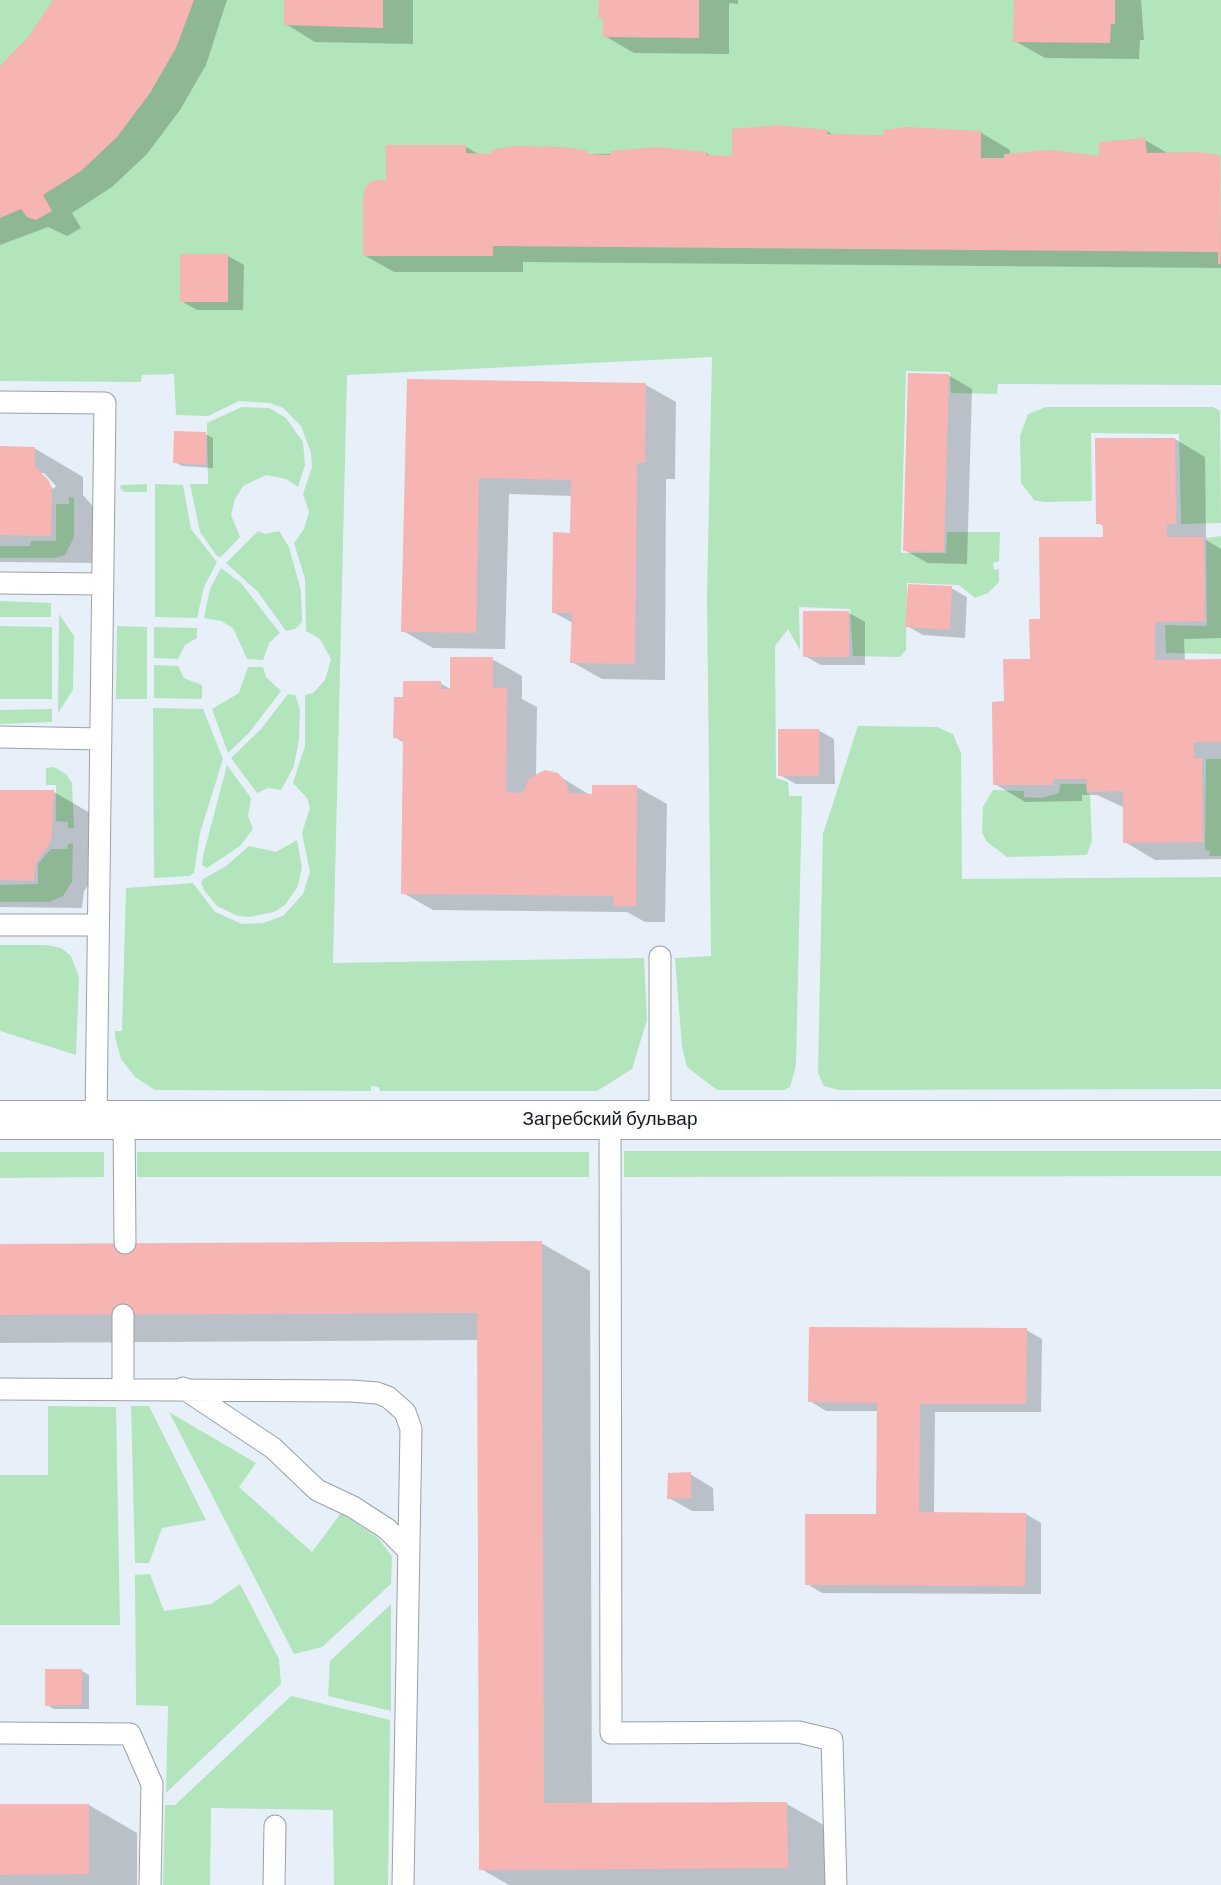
<!DOCTYPE html>
<meta charset="utf-8">
<style>
body{margin:0}
canvas{display:block;background:#e7f0f9}
</style>
<canvas width="1221" height="1885"></canvas>
<script>
const c = document.querySelector('canvas').getContext('2d');
c.lineJoin = 'round';
function fillPath(path, color) {
  c.fillStyle = color;
  c.fill(path, 'evenodd');
}
function toPath(rows) {
  const path = new Path2D();
  for (const r of rows) {
    path.moveTo(r[0], r[1]);
    for (let i = 2; i < r.length; i += 2) path.lineTo(r[i], r[i + 1]);
  }
  return path;
}
function strokePath(path, color, width, dash) {
  c.strokeStyle = color;
  c.lineWidth = width;
  c.lineCap = dash ? 'butt' : 'round';
  c.setLineDash(dash || []);
  c.stroke(path);
}
function label(font, color, halo, rows, align = 'center') {
  c.font = font + ' Barlow,sans-serif';
  c.lineWidth = 7;
  c.setLineDash([]);
  c.textBaseline = 'middle';
  c.strokeStyle = halo;
  c.fillStyle = color;
  for (const [text, x, y, turn = 0] of rows) {
    c.save();
    c.translate(x, y);
    c.rotate((+turn || 0) * Math.PI / 180);
    c.textAlign = isNaN(turn) ? turn : align;
    if (halo) c.strokeText(text, 0, 0);
    c.fillText(text, 0, 0);
    c.restore();
  }
}
fillPath(toPath([
 [0,0,1221,0,1221,385,998,384,997,394,951,393,950,372,906,371,901,553,946,553,947,532,1000,532,999,561,993,563,994,570,999,569,999,582,988,593,975,598,959,585,907,583,906,650,900,657,853,656,850,609,799,607,800,650,788,629,775,646,776,778,788,782,789,796,802,796,796,1065,790,1087,784,1090,717,1090,687,1067,682,1047,675,958,711,956,707,596,712,357,347,375,333,963,644,958,647,1020,632,1069,597,1091,380,1091,379,1087,371,1086,371,1091,155,1090,135,1077,121,1059,115,1037,115,1031,122,1031,126,888,193,883,215,912,242,924,263,923,283,916,303,894,310,872,302,833,310,808,307,798,293,783,305,746,305,695,313,693,325,680,331,659,320,639,306,631,305,579,294,543,304,529,309,512,303,494,312,467,311,453,301,426,283,408,270,403,239,401,208,416,176,415,174,374,142,375,141,382,0,381],
 [242,407,269,408,286,418,303,442,305,465,298,487,286,479,266,475,243,486,235,499,231,515,240,537,221,557,217,556,200,532,190,484,208,484,207,423],
 [1046,407,1213,407,1220,411,1221,523,1181,524,1179,434,1091,433,1092,501,1044,502,1034,500,1021,483,1020,436,1028,414],
 [147,484,147,492,124,492,120,488,121,485],
 [155,484,183,485,191,529,217,562,204,587,197,618,155,617],
 [69,497,74,498,74,537,65,555,55,558,0,558,0,546,30,546,31,541,56,541,56,504,69,504],
 [258,531,265,534,279,531,289,547,301,591,302,622,295,629,286,631,258,592,226,563],
 [1221,536,1221,654,1166,653,1165,625,1207,626,1206,538],
 [221,568,241,583,280,633,269,643,263,660,247,659,233,628,221,621,204,618,210,589],
 [0,601,51,603,51,617,0,617],
 [59,614,74,636,73,690,58,713],
 [0,626,52,627,52,699,0,699],
 [117,626,147,627,147,699,116,699],
 [154,627,197,628,197,638,185,645,178,659,154,658],
 [154,665,178,666,184,678,202,685,202,699,154,698],
 [248,667,263,667,266,677,281,691,249,733,228,753,212,709,239,693],
 [288,694,295,695,300,709,299,739,294,766,281,790,268,788,257,793,231,758,261,729],
 [153,708,203,709,223,759,200,833,194,873,189,876,154,878],
 [52,709,52,722,0,724,0,710],
 [858,726,937,727,953,734,961,753,962,879,1221,877,1221,1089,839,1090,824,1086,818,1073,823,834],
 [1206,759,1221,759,1221,856,1209,856,1210,851,1205,850],
 [227,765,251,798,248,816,253,829,240,846,207,868,202,865,203,856],
 [54,767,66,774,72,783,74,828,68,828,68,822,56,821,56,785,46,785,46,768],
 [1060,784,1086,784,1087,794,1090,795,1092,841,1087,855,1007,857,987,842,982,833,983,807,993,790,1024,791,1024,797,1042,798,1059,793],
 [297,840,302,867,298,886,285,905,274,912,249,917,238,916,217,906,204,890,201,883,203,879,226,866,249,846,276,852],
 [73,843,72,882,63,896,49,902,0,902,0,885,38,884,38,864,51,849,67,849,68,844],
 [0,945,46,945,61,948,71,956,79,977,76,1055,0,1031],
 [624,1151,1221,1151,1221,1176,624,1177],
 [0,1152,104,1152,104,1177,0,1178],
 [137,1152,589,1152,589,1177,137,1177],
 [48,1406,116,1407,120,1625,0,1625,0,1475,48,1475],
 [131,1406,149,1406,206,1520,162,1528,149,1563,135,1563],
 [169,1412,256,1463,239,1487,312,1552,341,1513,378,1538,392,1556,391,1584,322,1647,294,1654],
 [150,1574,164,1611,211,1604,240,1584,279,1659,281,1684,166,1793,168,1706,136,1705,135,1575],
 [391,1604,391,1711,328,1696,330,1661],
 [291,1696,390,1720,388,1885,334,1885,333,1810,211,1808,210,1885,163,1885,165,1805,175,1805]
]), '#b2e5bc');
fillPath(toPath([
 [55,0,227,0,206,65,180,110,147,154,112,187,72,213,81,228,67,236,48,227,0,245,0,68,31,37],
 [286,0,413,0,413,44,315,42,286,24],
 [600,0,738,0,738,4,729,3,729,54,634,53,605,36],
 [1016,0,1141,0,1144,40,1140,40,1139,59,1045,58,1015,41],
 [827,131,835,136,885,137,980,132,1010,150,1010,155,1101,158,1145,140,1169,154,1219,157,1221,268,523,262,523,272,394,272,364,255,388,182,466,147,480,155,706,153,713,157,733,157],
 [228,256,244,265,243,310,197,310,181,301],
 [948,375,972,389,967,564,928,563,904,550],
 [408,381,646,385,676,402,675,479,666,479,665,680,602,679,572,662,573,623,553,612,572,535,573,496,509,494,505,649,433,648,403,631],
 [205,434,213,438,213,468,182,466,175,462],
 [1175,439,1205,457,1206,540,1221,549,1221,638,1184,639,1185,661,1221,661,1221,859,1155,860,1125,842,1125,808,1097,795,1082,795,1082,801,1025,802,995,784,1005,703,1031,661,1041,620,1105,538,1105,527,1098,523],
 [0,448,34,448,83,477,83,495,97,511,99,563,0,562],
 [40,473,44,473,56,486,53,489],
 [951,588,967,597,965,638,923,635,907,626],
 [849,613,865,622,865,665,821,665,805,656],
 [492,659,522,676,522,699,537,707,536,775,545,772,557,775,590,795,637,787,667,804,665,922,645,922,627,912,433,910,403,893,404,743,395,737,405,698,440,683,452,690],
 [818,730,834,739,835,784,796,784,780,775],
 [0,792,54,792,102,820,97,873,84,891,82,908,0,907],
 [541,1243,590,1271,592,1805,787,1804,836,1832,836,1885,509,1885,481,1869,479,1340,0,1343,0,1246],
 [1026,1330,1042,1339,1041,1412,935,1412,934,1514,1026,1514,1041,1523,1041,1594,822,1593,807,1584,878,1516,878,1411,826,1411,810,1401],
 [690,1474,713,1488,714,1511,692,1511,669,1498],
 [82,1671,89,1675,89,1709,54,1709,47,1705],
 [89,1805,137,1833,137,1885,0,1885,0,1806]
]), '#0003');
fillPath(toPath([
 [53,0,194,0,176,48,150,93,117,137,81,171,43,195,52,211,36,220,27,217,21,209,0,218,0,66,29,36],
 [284,0,383,0,383,28,284,25],
 [599,0,699,0,699,38,603,37,603,18,598,18],
 [1014,0,1115,0,1115,24,1111,24,1110,43,1013,42],
 [778,125,828,130,827,134,884,135,884,130,906,127,981,131,981,158,1004,158,1004,154,1050,150,1099,156,1099,142,1145,138,1147,153,1198,152,1220,155,1221,264,1218,264,1218,252,493,246,493,256,363,256,363,197,366,186,374,180,386,180,386,145,466,145,466,153,491,154,491,150,515,146,563,147,587,151,588,154,610,155,611,151,657,147,707,152,706,155,732,156,732,129],
 [180,254,228,254,228,302,180,302],
 [908,373,949,374,944,552,903,551],
 [407,379,646,383,645,463,637,463,635,664,570,663,572,613,552,613,553,532,570,533,571,480,479,478,476,633,401,632],
 [174,431,206,432,206,465,173,463],
 [1095,438,1175,438,1176,524,1167,524,1167,537,1204,537,1205,621,1155,622,1155,660,1221,659,1221,742,1194,742,1194,758,1202,758,1203,842,1123,843,1123,791,1087,792,1087,779,1053,779,1053,785,993,785,992,702,1004,701,1003,659,1030,659,1029,619,1040,619,1039,537,1103,537,1103,524,1096,524],
 [0,446,35,447,35,466,49,481,52,491,51,536,0,535],
 [908,584,952,586,950,630,905,627],
 [803,611,849,611,849,657,803,657],
 [450,657,493,657,493,688,507,688,506,792,523,793,529,778,545,770,558,773,566,782,569,793,592,794,592,785,637,785,636,906,613,906,614,896,401,894,403,739,393,738,394,697,403,697,403,681,441,681,441,689,450,689],
 [778,729,819,729,819,776,778,776],
 [0,790,54,790,52,835,49,845,36,863,34,881,0,880],
 [542,1241,544,1803,787,1802,788,1868,479,1870,477,1313,0,1315,0,1244],
 [809,1327,1027,1328,1026,1404,920,1404,919,1512,1026,1513,1025,1586,805,1585,805,1514,876,1514,877,1403,808,1402],
 [691,1472,691,1498,667,1499,668,1473],
 [45,1669,82,1669,82,1705,45,1706],
 [0,1804,89,1804,89,1874,0,1875]
]), '#f6b4b2');
const service = toPath([
 [0,402,105,403,96,1119],
 [0,583,102,584],
 [0,737,100,739],
 [0,925,98,925],
 [660,957,660,1120],
 [124,1119,125,1243],
 [610,1120,611,1733,799,1732,832,1740,836,1885],
 [123,1315,123,1389],
 [183,1388,273,1448,317,1490,353,1507,387,1529,409,1551],
 [0,1389,351,1391,377,1393,388,1397,405,1412,411,1429,403,1885],
 [0,1733,130,1734,152,1784,150,1885],
 [274,1885,275,1826]
]);
const minor = toPath([
 [0,1120,1221,1120]
]);
strokePath(service, '#98a1a8', 23);
strokePath(minor, '#98a1a8', 40);
strokePath(service, '#fff', 21);
strokePath(minor, '#fff', 38);
label('19px', '#181c1f', '#fafcfe', [
 ["Загребский бульвар",610,1119]
]);
</script>
